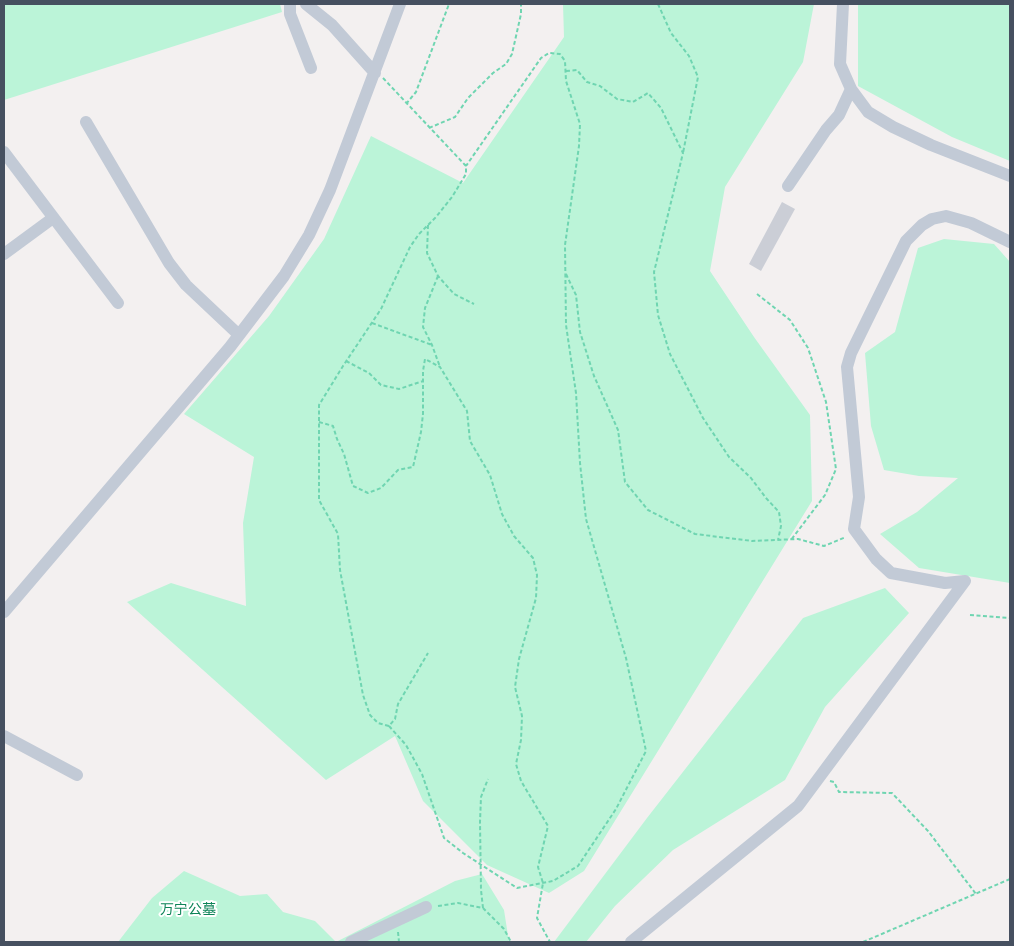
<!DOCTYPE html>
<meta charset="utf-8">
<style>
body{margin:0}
#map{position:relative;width:1014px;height:946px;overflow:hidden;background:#f3f0f0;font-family:Mulish,sans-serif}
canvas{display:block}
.frame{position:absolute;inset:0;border:5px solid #465060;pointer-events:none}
</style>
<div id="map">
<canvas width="1014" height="946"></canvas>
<div class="frame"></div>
</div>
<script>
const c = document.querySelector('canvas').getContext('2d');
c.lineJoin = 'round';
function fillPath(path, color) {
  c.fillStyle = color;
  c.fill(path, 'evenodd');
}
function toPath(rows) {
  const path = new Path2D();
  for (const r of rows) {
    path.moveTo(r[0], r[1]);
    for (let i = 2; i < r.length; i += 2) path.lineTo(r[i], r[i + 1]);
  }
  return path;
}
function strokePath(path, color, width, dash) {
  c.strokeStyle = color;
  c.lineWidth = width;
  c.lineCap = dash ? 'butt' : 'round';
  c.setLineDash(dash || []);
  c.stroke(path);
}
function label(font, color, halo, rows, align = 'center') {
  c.font = font + ' Mulish,"Noto Sans SC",sans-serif';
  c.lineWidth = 4;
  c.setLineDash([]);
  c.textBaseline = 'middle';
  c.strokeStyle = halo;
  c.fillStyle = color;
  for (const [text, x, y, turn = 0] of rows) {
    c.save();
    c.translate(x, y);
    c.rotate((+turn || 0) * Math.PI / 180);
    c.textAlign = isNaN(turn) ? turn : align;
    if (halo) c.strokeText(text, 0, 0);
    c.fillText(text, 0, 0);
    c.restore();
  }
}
fillPath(toPath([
 [4,4,280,4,282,12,4,100],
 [563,4,814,4,803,62,725,187,710,271,754,337,810,415,812,501,584,871,549,893,487,865,423,801,395,736,326,780,127,602,171,583,246,606,243,523,254,457,184,414,269,316,324,239,371,136,463,183,564,37],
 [858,4,1010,4,1010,161,952,137,858,86],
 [944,239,994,244,1010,262,1010,583,919,568,880,534,917,512,958,478,919,476,884,470,871,426,865,353,895,332,918,248],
 [885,588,909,613,825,707,785,780,673,850,615,906,586,942,554,942,647,818,803,618],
 [184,871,240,896,267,894,283,912,315,921,336,942,455,881,482,874,504,910,509,942,118,942,152,898]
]), '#bbf4d8');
fillPath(toPath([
 [782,202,795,209,761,271,749,264]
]), '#cbced6');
strokePath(toPath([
 [658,4,671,33,689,56,698,77,683,153],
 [566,71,577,70,587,82,600,86,617,99,633,102,648,93,661,108,683,153,654,272,658,315,670,354,703,418,729,457,751,478,766,498,779,512,781,526,778,540],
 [383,78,466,166,466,174,452,197,436,217,419,234,410,247,381,309,343,366,319,405,319,500,338,534,340,570,363,695,370,715,378,723,389,726,395,719,398,704,428,653],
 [406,104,416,92,449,4],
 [429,128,455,117,468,98,493,73,506,64,512,54,521,14,521,4],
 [428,225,427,253,438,276,454,294,474,304],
 [566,274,576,295,580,332,594,376,618,430,625,482,648,510,695,534,752,541,798,539,824,546,846,537],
 [438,276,425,308,423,327,432,345,440,367],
 [757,294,790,320,808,348,826,402,836,469,825,495,791,540],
 [372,323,432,345],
 [346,361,369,373,381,385,399,389,423,381],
 [319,422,333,426,337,439,344,454,353,486,368,493,381,488,398,470,413,467,421,432,423,414,423,371,425,359,440,367,467,411,470,441,490,475,502,514,514,536,533,558,537,575,536,598,519,659,515,687,522,716,521,740,516,764,521,781,548,826,538,867,543,883,537,918,550,942],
 [970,615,1010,618],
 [389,726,406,745,422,774,444,838,463,853,517,888,553,881,578,866,616,809,646,751,626,658,586,519,580,463,576,393,566,325,565,245,579,146,580,124,566,81,565,61,560,54,549,53,541,58,466,166],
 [830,781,834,782,839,792,892,793,928,831,976,894],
 [438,906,458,903,483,908,504,929,511,942],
 [483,908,481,890,480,822,481,797,488,779],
 [398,932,399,942],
 [863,942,1010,879]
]), '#6fd5b1', 2, [4, 2.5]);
strokePath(toPath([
 [290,4,290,14,311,68],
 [306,4,332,25,375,73],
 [843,4,840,64,851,89,868,112,893,127,931,145,1010,176],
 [86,122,169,263,186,285,239,335],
 [4,152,118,303],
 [788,186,826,130,839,115,851,89],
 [4,254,53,218],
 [4,612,230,347,284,276,309,235,330,190,400,4],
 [4,736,77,775],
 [351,942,426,907],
 [631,942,798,806,965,581,945,583,891,573,876,559,854,529,859,497,847,367,851,353,906,241,922,225,932,219,946,216,971,223,1010,242]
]), '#c2cad6', 12);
label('14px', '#0e8458', '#fff', [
 ["万宁公墓",188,910]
]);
</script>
